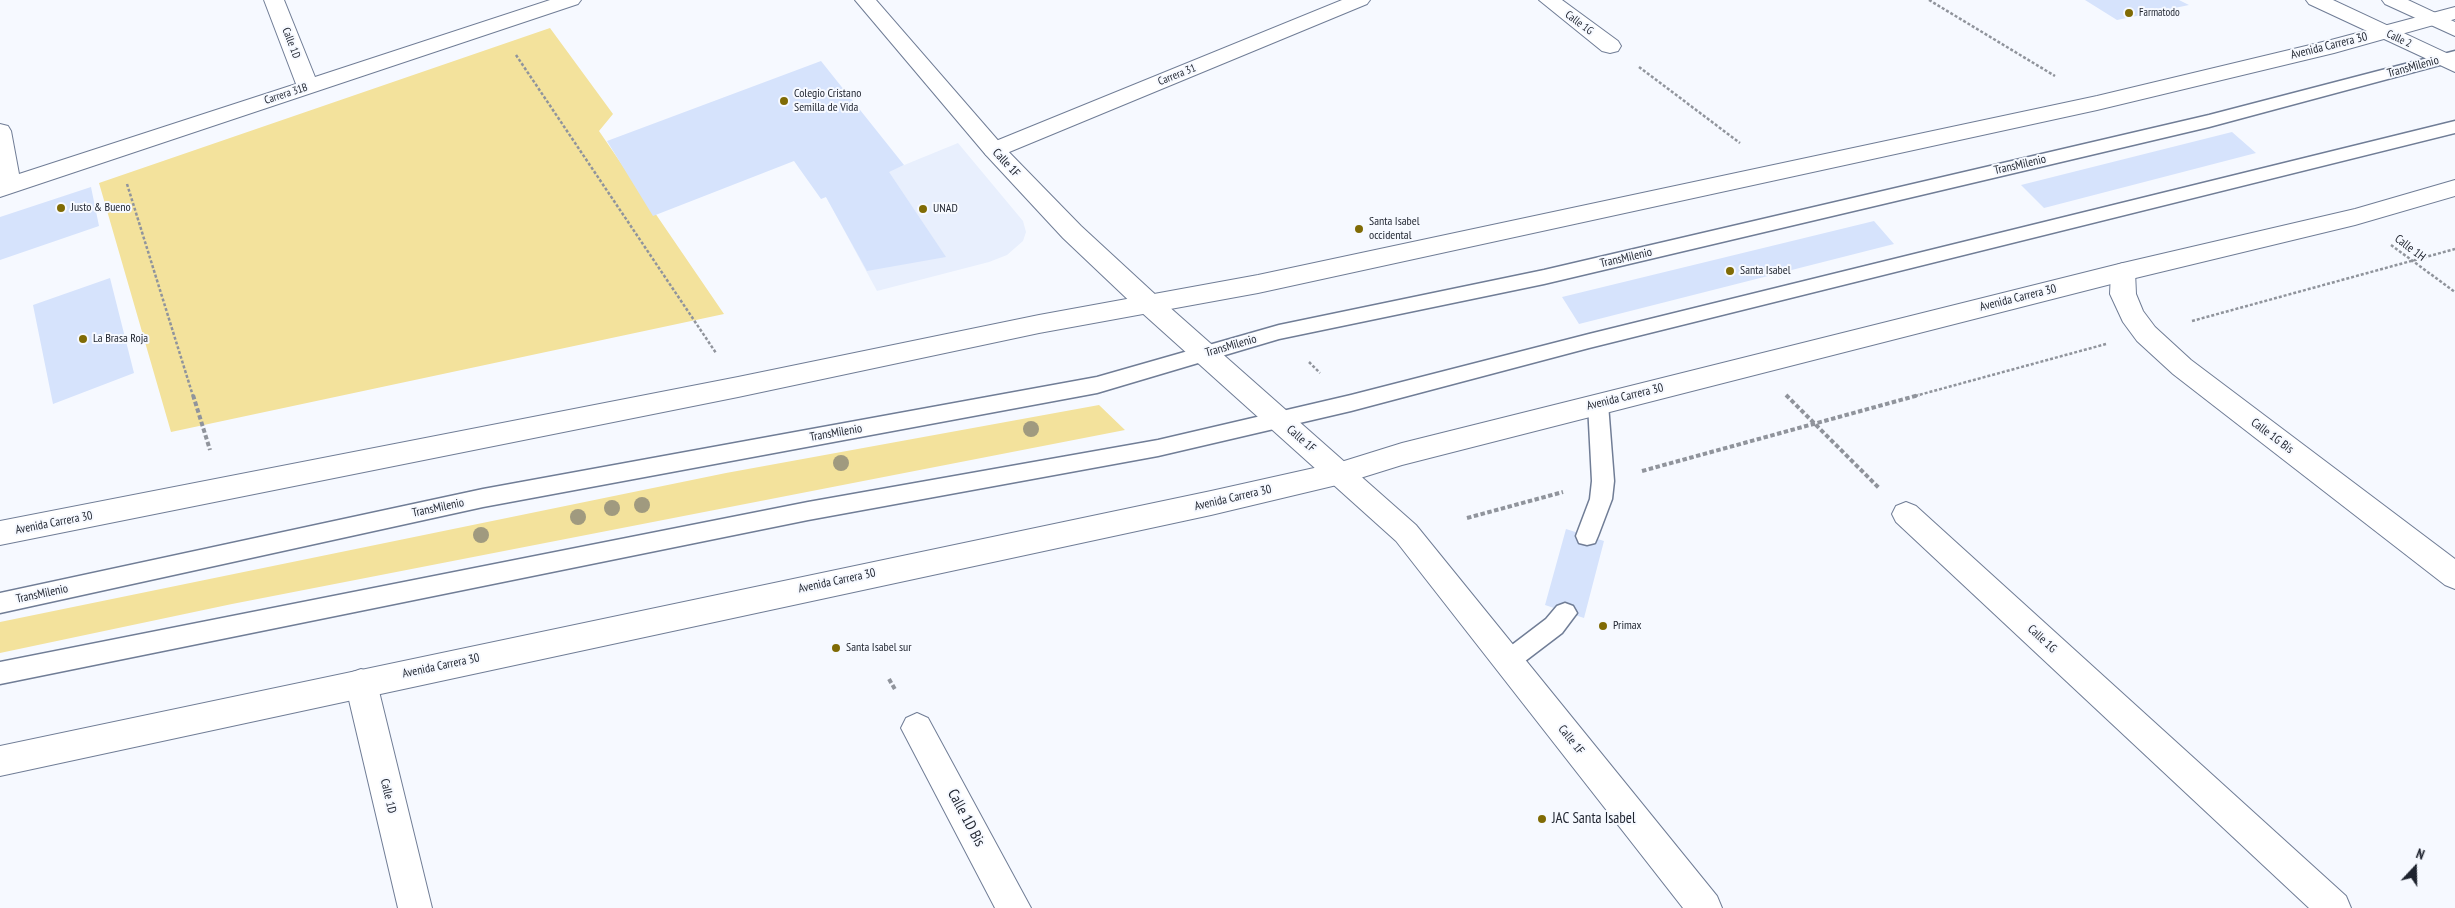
<!DOCTYPE html>
<style>
body{margin:0}
#map{position:relative;width:2455px;height:908px;overflow:hidden;background:#f6f9ff;font-family:"PT Sans Narrow",sans-serif}
canvas{display:block}
.north{position:absolute;left:2390px;top:843px;width:50px;height:50px;-webkit-text-stroke:4px #f6f9ff;paint-order:stroke;rotate:21deg;font-size:14px;font-weight:700;line-height:20px;text-align:center;color:#1e232e}
.north::after{content:'';display:block;margin:auto;width:18px;height:22px;background:#1e232e;clip-path:polygon(50% 0,100% 100%,50% 72%,0 100%)}
</style>
<div id="map">
<canvas width="2455" height="908"></canvas>
<div class="north">N</div>
</div>
<script>
const c = document.querySelector('canvas').getContext('2d');
c.lineJoin = 'round';
function fillPath(path, color) {
  c.fillStyle = color;
  c.fill(path, 'evenodd');
}
function toPath(rows) {
  const path = new Path2D();
  for (const r of rows) {
    path.moveTo(r[0], r[1]);
    for (let i = 2; i < r.length; i += 2) path.lineTo(r[i], r[i + 1]);
  }
  return path;
}
function strokePath(path, color, width, dash) {
  c.strokeStyle = color;
  c.lineWidth = width;
  c.lineCap = dash ? 'butt' : 'round';
  c.setLineDash(dash || []);
  c.stroke(path);
}
function label(font, color, halo, rows, align = 'center') {
  c.font = font + ' "PT Sans Narrow",sans-serif';
  c.lineWidth = 4;
  c.setLineDash([]);
  c.textBaseline = 'middle';
  c.strokeStyle = halo;
  c.fillStyle = color;
  for (const [text, x, y, turn = 0] of rows) {
    c.save();
    c.translate(x, y);
    c.rotate((+turn || 0) * Math.PI / 180);
    c.textAlign = isNaN(turn) ? turn : align;
    if (halo) c.strokeText(text, 0, 0);
    c.fillText(text, 0, 0);
    c.restore();
  }
}
fillPath(toPath([
 [958,143,1023,221,1026,232,1023,241,1007,255,989,262,877,291,826,197]
]), '#e8effd');
fillPath(toPath([
 [550,28,613,114,599,131,724,314,171,432,99,183],
 [1099,405,1125,430,232,604,0,653,0,622,726,473]
]), '#f3e29c');
fillPath(toPath([
 [2085,0,2179,0,2189,5,2117,20],
 [821,61,904,165,889,172,946,257,867,271,826,197,821,199,794,161,653,216,607,141],
 [2232,132,2256,153,2044,208,2021,185],
 [91,187,99,226,0,260,0,217],
 [1874,221,1894,244,1579,324,1562,297],
 [110,278,134,373,53,404,33,305],
 [1566,529,1604,541,1584,618,1545,605]
]), '#d6e3fc');
const service = toPath([
 [2455,51,2455,61,2209,127,1544,284,1279,339,1097,393,483,507,0,613,0,593,483,489,1097,377,1279,325,1544,270,2209,115,2455,51],
 [2455,121,2455,133,1589,348,1351,411,1158,456,808,520,0,684,0,662,808,502,1158,440,1351,395,1589,334,2455,121],
 [1598,396,1605,398,1608,404,1614,481,1612,499,1598,536,1595,543,1587,545,1579,543,1576,536,1590,499,1592,481,1588,404,1591,398,1598,396],
 [1565,603,1573,606,1577,613,1562,633,1516,668,1508,672,1500,668,1496,661,1500,654,1546,619,1557,606,1565,603]
]);
const minor = toPath([
 [264,0,284,0,315,77,550,0,581,0,578,4,0,197,0,124,8,126,11,131,19,174,296,84,264,0],
 [1342,0,1370,0,1367,4,1002,155,994,158,986,155,983,150,986,145,1342,0],
 [1539,0,1562,0,1618,41,1621,46,1618,51,1610,53,1602,51,1539,0],
 [2123,263,2132,266,2135,272,2136,294,2143,311,2155,327,2191,360,2455,559,2455,589,2445,585,2173,374,2137,341,2123,322,2110,294,2111,272,2114,266,2123,263],
 [1906,502,1916,506,2346,896,2351,908,2309,908,1896,522,1892,514,1896,506,1906,502],
 [361,669,372,673,377,683,432,908,398,908,345,683,350,673,361,669],
 [917,713,928,718,1031,908,995,908,901,728,906,718,917,713]
]);
const tertiary = toPath([
 [855,0,876,0,1002,145,1081,226,1158,297,1416,525,1717,896,1722,908,1683,908,1396,541,1140,311,1063,238,986,155,855,0],
 [2306,0,2333,0,2455,57,2455,72,2309,4,2306,0],
 [2382,0,2408,0,2455,22,2455,36,2385,4,2382,0]
]);
const trunk = toPath([
 [2455,7,2455,19,2334,53,2097,110,1258,293,1039,333,738,397,0,545,0,521,738,377,1039,315,1258,275,2097,96,2331,40,2455,7],
 [2455,180,2455,196,2355,225,2123,281,1402,465,1341,484,1211,515,0,776,0,746,1211,491,1341,462,1402,443,2123,263,2355,209,2455,180]
]);
strokePath(service, '#707d96', 3);
strokePath(minor, '#707d96', 2);
strokePath(tertiary, '#707d96', 2);
strokePath(trunk, '#707d96', 2);
strokePath(toPath([
 [1929,0,2055,76],
 [516,55,716,353],
 [1639,67,1740,143],
 [127,184,193,396],
 [2391,245,2455,292],
 [2192,321,2455,249],
 [1309,362,1320,373],
 [1915,396,2106,344]
]), '#90949c', 2.5, [3, 2]);
strokePath(toPath([
 [193,395,210,450],
 [1786,395,1879,488],
 [1642,471,1919,395],
 [1467,518,1563,492],
 [889,679,896,691]
]), '#90949c', 4, [4.5, 2.5]);
fillPath(service, '#fff');
fillPath(minor, '#fff');
fillPath(tertiary, '#fff');
fillPath(trunk, '#fff');
c.fillStyle = '#a09a7f';
for (const [x, y] of [
 [1031,429],
 [841,463],
 [642,505],
 [612,508],
 [578,517],
 [481,535]
]) {
  c.beginPath();
  c.arc(x, y, 8, 0, 2 * Math.PI);
  c.fill();
}
for (const [x, y, r, color] of [
 [2129,13,5,"#806b05"],
 [784,101,5,"#806b05"],
 [61,208,5,"#806b05"],
 [923,209,5,"#806b05"],
 [1359,229,5,"#806b05"],
 [1730,271,5,"#806b05"],
 [83,339,5,"#806b05"],
 [1603,626,5,"#806b05"],
 [836,648,5,"#806b05"],
 [1542,819,5,"#806b05"]
]) {
  const dot = new Path2D();
  dot.arc(x, y, r, 0, 2 * Math.PI);
  c.fillStyle = color;
  c.fill(dot);
  strokePath(dot, '#f6f9ff', 2);
}
label('11px', '#1e232e', '#f6f9ff', [
 ["Farmatodo",2139,13]
], 'left');
label('11px', '#1e232e', '#f6f9ff', [
 ["Calle 1G",1579,23,37],
 ["Calle 2",2399,39,25],
 ["Calle 1D",291,43,69],
 ["Carrera 31",1177,75,-22],
 ["Carrera 31B",286,94,-18]
]);
label('12px', '#1e232e', '#f6f9ff', [
 ["Avenida Carrera 30",2329,46,-14],
 ["TransMilenio",2413,67,-15],
 ["Calle 1F",1006,163,47],
 ["TransMilenio",2020,165,-13],
 ["Calle 1H",2410,248,37],
 ["TransMilenio",1626,258,-13],
 ["Avenida Carrera 30",2018,298,-14],
 ["TransMilenio",1231,346,-16],
 ["Avenida Carrera 30",1625,397,-14],
 ["TransMilenio",836,433,-10],
 ["Calle 1G Bis",2272,436,37],
 ["Calle 1F",1301,439,41],
 ["Avenida Carrera 30",1233,498,-13],
 ["TransMilenio",438,508,-12],
 ["Avenida Carrera 30",54,523,-11],
 ["Avenida Carrera 30",837,581,-12],
 ["TransMilenio",42,594,-12],
 ["Calle 1G",2042,639,43],
 ["Avenida Carrera 30",441,666,-12],
 ["Calle 1F",1571,740,51],
 ["Calle 1D",388,796,77]
]);
label('12px', '#1e232e', '#f6f9ff', [
 ["Colegio Cristano",794,94],
 ["Semilla de Vida",794,108],
 ["Justo & Bueno",71,208],
 ["UNAD",933,209],
 ["Santa Isabel",1369,222],
 ["occidental",1369,236],
 ["Santa Isabel",1740,271],
 ["La Brasa Roja",93,339],
 ["Primax",1613,626],
 ["Santa Isabel sur",846,648]
], 'left');
label('15px', '#1e232e', '#f6f9ff', [
 ["Calle 1D Bis",966,818,62]
]);
label('15px', '#1e232e', '#f6f9ff', [
 ["JAC Santa Isabel",1552,819]
], 'left');
</script>
